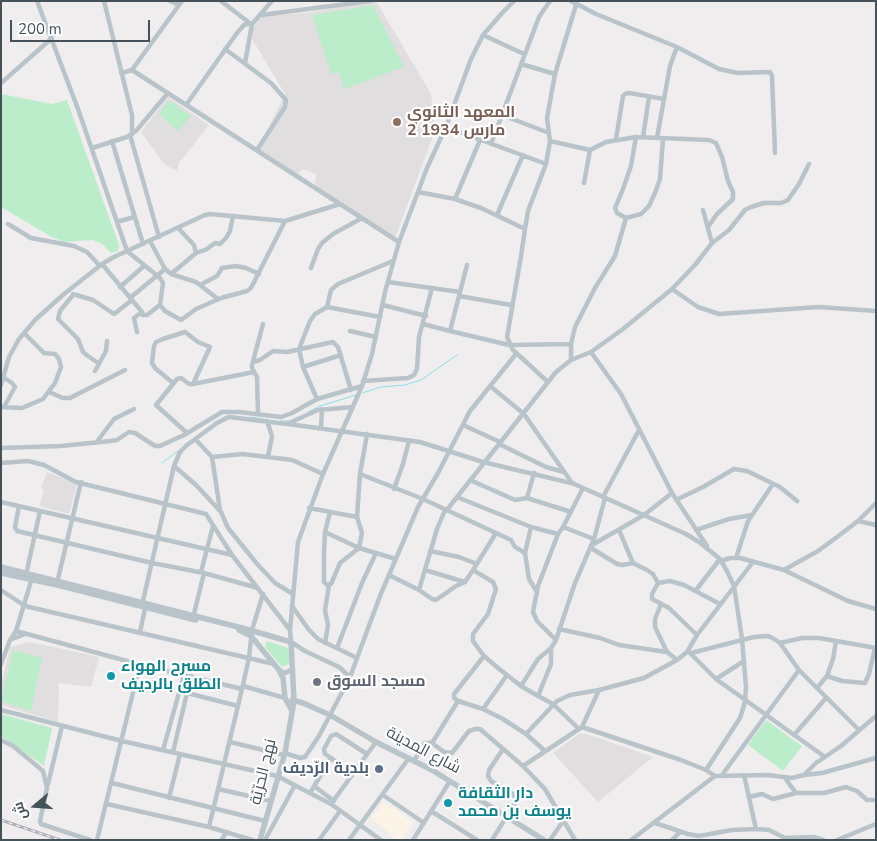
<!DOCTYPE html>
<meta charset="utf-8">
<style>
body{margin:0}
#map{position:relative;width:877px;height:841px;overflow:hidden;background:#f0edee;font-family:"Nunito Sans",Cairo,sans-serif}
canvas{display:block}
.frame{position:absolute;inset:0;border:2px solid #46525a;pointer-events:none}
.north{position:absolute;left:10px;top:781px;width:50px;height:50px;-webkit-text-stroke:4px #fff;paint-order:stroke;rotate:252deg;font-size:14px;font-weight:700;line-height:20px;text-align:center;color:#46525a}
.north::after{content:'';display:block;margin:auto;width:18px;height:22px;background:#46525a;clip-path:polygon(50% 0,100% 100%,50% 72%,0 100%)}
.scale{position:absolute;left:10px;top:20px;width:140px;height:22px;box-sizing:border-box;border:2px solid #46525a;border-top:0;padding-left:6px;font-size:15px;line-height:18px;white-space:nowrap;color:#46525a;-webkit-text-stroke:4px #fff;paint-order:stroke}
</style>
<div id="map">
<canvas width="877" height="841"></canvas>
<div class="frame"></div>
<div class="north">ش</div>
<div class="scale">200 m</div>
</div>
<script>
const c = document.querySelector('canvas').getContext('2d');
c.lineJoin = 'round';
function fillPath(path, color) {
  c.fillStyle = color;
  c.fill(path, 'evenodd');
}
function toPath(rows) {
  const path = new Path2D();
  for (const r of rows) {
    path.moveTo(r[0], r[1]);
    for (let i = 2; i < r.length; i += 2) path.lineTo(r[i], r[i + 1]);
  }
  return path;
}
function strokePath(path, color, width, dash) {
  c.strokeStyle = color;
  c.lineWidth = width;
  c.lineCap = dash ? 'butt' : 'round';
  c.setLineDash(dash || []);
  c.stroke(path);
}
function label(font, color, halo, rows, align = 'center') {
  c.font = font + ' "Nunito Sans",Cairo,sans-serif';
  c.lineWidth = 4.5;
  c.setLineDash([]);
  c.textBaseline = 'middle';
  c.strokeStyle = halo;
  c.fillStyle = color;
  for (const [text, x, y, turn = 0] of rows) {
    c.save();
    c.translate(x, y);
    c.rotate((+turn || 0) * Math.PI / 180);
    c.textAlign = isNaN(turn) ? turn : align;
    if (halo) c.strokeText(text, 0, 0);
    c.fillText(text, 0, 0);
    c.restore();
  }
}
fillPath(toPath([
 [383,802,392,809,393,807,413,823,402,840,397,840,380,825,371,820]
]), '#fbf3e6');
fillPath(toPath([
 [366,1,376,1,431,94,435,130,394,241,315,188,316,174,302,169,297,176,258,149,285,94,251,37,254,26,263,15,307,13],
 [168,97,209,125,179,163,177,171,165,165,141,132],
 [47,472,77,484,69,514,39,506,44,490,41,488],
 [29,642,99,657,91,687,59,683,58,722,1,705,1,685,10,647],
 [579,734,586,734,653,757,598,802,553,753]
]), '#e1dedf');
fillPath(toPath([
 [373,5,404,67,344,89,339,72,331,74,312,15],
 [1,94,52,104,67,100,119,245,118,251,111,253,102,244,93,240,64,242,50,236,1,207],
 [169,100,191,116,178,131,159,114],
 [267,641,288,648,289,652,289,664,282,667,265,647],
 [13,650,42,658,31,711,1,701],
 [1,714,52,728,44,766,1,736],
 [766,720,802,746,783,771,748,745]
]), '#bcedcb');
strokePath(toPath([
 [362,393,381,387,405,385,421,380,457,355],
 [308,412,320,406,356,395],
 [250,417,263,419],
 [219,420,226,416],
 [280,421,288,421],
 [162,463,178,451]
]), '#8adee9', 1);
strokePath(toPath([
 [37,1,78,109,127,251,160,278,163,283,160,305,147,315,143,315,142,312,134,318,137,332],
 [104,1,132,115,132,134],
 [170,1,179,5],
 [221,1,251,24],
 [571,1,596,14,677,47,719,69,738,73,770,72,772,76,775,153],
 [261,15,370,1],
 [483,35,524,54],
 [225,49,271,83,286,100,285,107,257,150],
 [245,63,252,24,272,1],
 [521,64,555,74],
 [132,70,182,1],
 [121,73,132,70,399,242],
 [1,83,52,38],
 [186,105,237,33,244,25,250,23],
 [502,115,549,133],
 [446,127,546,164],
 [130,135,159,237],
 [643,137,649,97],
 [657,138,670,66,677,47],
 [616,139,623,96,625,94,629,93,664,99],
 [112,141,143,244],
 [550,141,547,118,555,74,576,5],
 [491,144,539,17,550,1],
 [92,148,127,137,136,131,168,93],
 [584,183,590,150],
 [418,192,455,199,481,208,525,229,521,256,507,337,513,350,548,382],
 [455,199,480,140],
 [497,215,523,155],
 [626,218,617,213,615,208,623,189,631,166,636,137],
 [117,222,134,217],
 [8,224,31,238,74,246,87,252,100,266],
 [525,229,528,211,546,164,550,141,590,150,606,142,636,137,709,140,716,143,722,157,728,181,733,192,733,199,717,214,708,227],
 [150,241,165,269,171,274,196,253,194,245,180,230],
 [712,243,729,230,745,210,751,207,764,203,781,203,788,200,799,184,809,164],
 [196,253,207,249,215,243,220,244,226,238,230,231,233,216],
 [102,264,142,312],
 [311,268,318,249,322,243,333,234,362,218],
 [171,274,196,282,218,299],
 [388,282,460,292,459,296,511,305],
 [200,285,217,276,222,268,236,266,246,268,259,274],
 [120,287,144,266],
 [672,289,698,307,719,314,819,307,876,311],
 [460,292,467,265],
 [73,294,93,300,114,314,132,300],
 [73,295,60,311,58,319,78,339,83,352,88,356,98,363],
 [459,296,450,331,509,345,571,344],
 [130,298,165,269],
 [160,305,165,311,181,320,196,309,221,298,247,291,251,288,285,221],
 [383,305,426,316],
 [327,307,380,317],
 [423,324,450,331],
 [350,331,376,337],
 [591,352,621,394,672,493,707,546],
 [571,360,571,344,575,327,595,288,615,256,626,218,641,214,649,206,655,193,660,179,663,139],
 [253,362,260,360,273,351,287,352,333,342,338,347,351,390],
 [303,367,341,355],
 [95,371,106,351,107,341],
 [3,377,12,383,15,387,4,407],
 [363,381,408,378,414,375,417,369,419,337,432,288],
 [173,383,155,368,152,363,154,346,156,342,163,339,185,332,198,342,210,347,193,384],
 [1,385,9,357,19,339,35,320,64,294,102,264,114,257,205,215,210,214,285,221,340,204],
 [490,386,524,414,572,483,686,534,699,542,720,559,727,571,734,586,742,639,746,687,745,702,740,718,706,770],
 [49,392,63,398,70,398,125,370],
 [317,399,303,367,299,349,310,321,315,314,327,307,331,290,338,284,393,261],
 [1,407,22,408,43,399,55,383,61,367,59,359,55,354,44,353,24,333],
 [258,414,257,377,252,368,252,365,263,324],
 [267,421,272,436,268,457],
 [288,424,420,442,483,462,571,483],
 [463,425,500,442],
 [321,428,322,409],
 [187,433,156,405,177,379,181,378,189,384,193,384,254,372],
 [196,440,212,457],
 [96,443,114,419,134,409],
 [499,444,546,467,564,472],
 [1,448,61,446,110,441,117,440,129,432,135,433,155,446,160,446,184,435,222,412,239,412,281,417,292,413,317,399,362,386],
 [1,463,28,461,44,465,76,482,206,514,232,555,290,630],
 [360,474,423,499,496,533],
 [470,480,515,500,527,498,571,512],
 [394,489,403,464,409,441],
 [457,497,531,527],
 [603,497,639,430],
 [527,498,534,473],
 [676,500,703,487,734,469,747,471,780,487,797,501],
 [1,502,232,555],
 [19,506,15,527,17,531,152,563,204,573,258,588],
 [309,508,357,517,360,474,367,434],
 [220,510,212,457,243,454,292,460,323,474],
 [446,511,556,372,571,360,591,352,623,329,672,289,695,265,712,243,703,210],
 [330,512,325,532,324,553,324,582,327,585,331,584,340,563,359,548,362,533,357,517],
 [858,521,876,525],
 [563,527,583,488],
 [619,530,633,563,647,570,653,574,658,583,652,594,652,599,669,608,697,635],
 [696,530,729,519,752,515],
 [325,532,359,548,396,559],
 [592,545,644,515,672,493],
 [591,548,617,564,623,565,633,563],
 [430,551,459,557,477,564],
 [525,553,529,579,537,592],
 [736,558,748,521,773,484],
 [721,561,730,558,740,558,784,570,848,601,876,609],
 [425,570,465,582],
 [784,570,818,551,837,537,858,521,876,503],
 [201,572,213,526],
 [26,575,40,511],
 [389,575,419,590,432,599,436,600,456,586,465,582,473,570],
 [57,583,81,482],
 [658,583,670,581,684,585,720,604],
 [1,590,25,606,274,664],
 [419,590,437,529,445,510],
 [696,590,720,559],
 [293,594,275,583,258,565,228,528,221,512,196,485,174,466,180,452,187,445,217,423,229,417,287,424,318,410,353,407],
 [661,604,655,619,655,627,667,652,677,660],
 [142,605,174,466],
 [292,606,309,630,318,639,357,658],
 [193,618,204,573],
 [559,629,600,638,619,645,667,652],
 [16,631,142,665,242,689],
 [140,632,146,604],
 [10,640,25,634],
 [556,640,537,621,533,612,538,586,558,534],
 [325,643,328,625,325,610,329,585],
 [780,643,802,638,819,638,876,648],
 [337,648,362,583,376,553],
 [690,653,716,679,825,757],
 [691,653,754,637,768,636,774,639,780,643,799,670,859,730],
 [1,664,10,640,16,631,32,578],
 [279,670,285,673,293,669],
 [827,676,842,681,865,683,869,674,875,648],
 [350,677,339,667,305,651,291,642,290,630,298,542,323,474,362,386,372,354,385,292,399,242,427,168,446,127,471,59,483,35,503,12,514,1],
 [716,679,744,661],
 [243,686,285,698],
 [521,686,538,659,551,648],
 [817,688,827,676,833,659,836,641],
 [187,693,238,706],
 [538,696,521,686,498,668,484,656,473,641,473,634,488,614,496,589,493,582,473,570,496,533,511,540,515,547,525,553,531,527,558,534,563,527,594,539,605,498],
 [458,701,483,709,503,719,526,734,545,751],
 [483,709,507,675],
 [1,710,122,741,277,776,331,804,381,840],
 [582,727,599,690,644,678,677,660,687,652,697,635,753,562],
 [579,729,553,704,538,696,551,664,551,648,556,640,575,583,594,539],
 [526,734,557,701,570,695,599,690],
 [794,735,826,698],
 [1,740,13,746,43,771,47,788,40,821,41,824,90,840],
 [230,742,284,755],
 [432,743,458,701,454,698,454,694,484,656],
 [163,750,184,675],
 [173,752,191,676],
 [285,753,300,758,305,757,319,736,350,677,380,596,418,507,438,473,470,411,516,354],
 [331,758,325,754,324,749,331,736,336,734,367,754],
 [414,761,425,743,432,743,444,752,452,753,469,731,475,729,480,729,523,766,545,789,575,840],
 [523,766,582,727,681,760,706,770,715,776,768,775,792,778,804,775,816,763,841,746,876,716],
 [722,775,799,670],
 [744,775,756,829],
 [804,775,822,773,876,758],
 [785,778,796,793,824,793,846,787,857,791,867,800,876,800],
 [112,783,265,821],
 [48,784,62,726],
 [314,786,334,801],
 [218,789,271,801],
 [310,793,331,758,353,774],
 [383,795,424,823],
 [749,797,762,794,773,799,796,793],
 [169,798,180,754],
 [107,804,209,827,252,840],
 [331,804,376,742],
 [431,811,477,840],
 [655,823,688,834,699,836,732,830,756,829,769,830,785,838,814,837,823,840],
 [209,827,242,689,249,658,252,630,263,594],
 [97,840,140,664],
 [221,840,227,832],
 [265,840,295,785],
 [319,840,340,811],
 [349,840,409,758],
 [413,840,450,781],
 [492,840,517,800,513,794,491,781,488,776,489,770,503,749],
 [550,840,564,820],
 [631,840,715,776],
 [672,840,679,833],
 [837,840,876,824]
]), '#b9c3ca', 4.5);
strokePath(toPath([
 [1,567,246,629,291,642,294,701,285,753,260,840],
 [1,573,57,585,196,620],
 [239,630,251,636,279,670,283,678,285,698,292,711],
 [292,700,303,703,330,715,376,742,432,770,544,840]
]), '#b9c3ca', 5.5);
const rail = toPath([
 [1,820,60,840]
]);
strokePath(rail, '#b0b3b8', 3);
strokePath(rail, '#fff', 1, [4]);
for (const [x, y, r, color] of [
 [397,122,5,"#8d6e63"],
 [111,676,5,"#0f9aa8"],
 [317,682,5,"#6b7280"],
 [379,769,5,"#5c6f8a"],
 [448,803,5,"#0f9aa8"]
]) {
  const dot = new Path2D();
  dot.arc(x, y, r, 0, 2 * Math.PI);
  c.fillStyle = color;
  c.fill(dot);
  strokePath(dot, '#fff', 2);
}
label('bold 16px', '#785e54', '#fff', [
 ["المعهد الثانوي",407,113],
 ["2 مارس 1934",407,131]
], 'left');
label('bold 16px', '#0d838f', '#fff', [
 ["مسرح الهواء",121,667],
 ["الطلق بالرديف",121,685],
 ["دار الثقافة",458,794],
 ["يوسف بن محمد",458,812]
], 'left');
label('bold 16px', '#5b616d', '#fff', [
 ["مسجد السوق",327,682]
], 'left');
label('16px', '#46525a', '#fff', [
 ["شارع المدينة",423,751,28],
 ["نهج الحرّيّة",264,772,-76]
]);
label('bold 16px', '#4e5e75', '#fff', [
 ["بلدية الرّديف",369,769]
], 'right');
</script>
